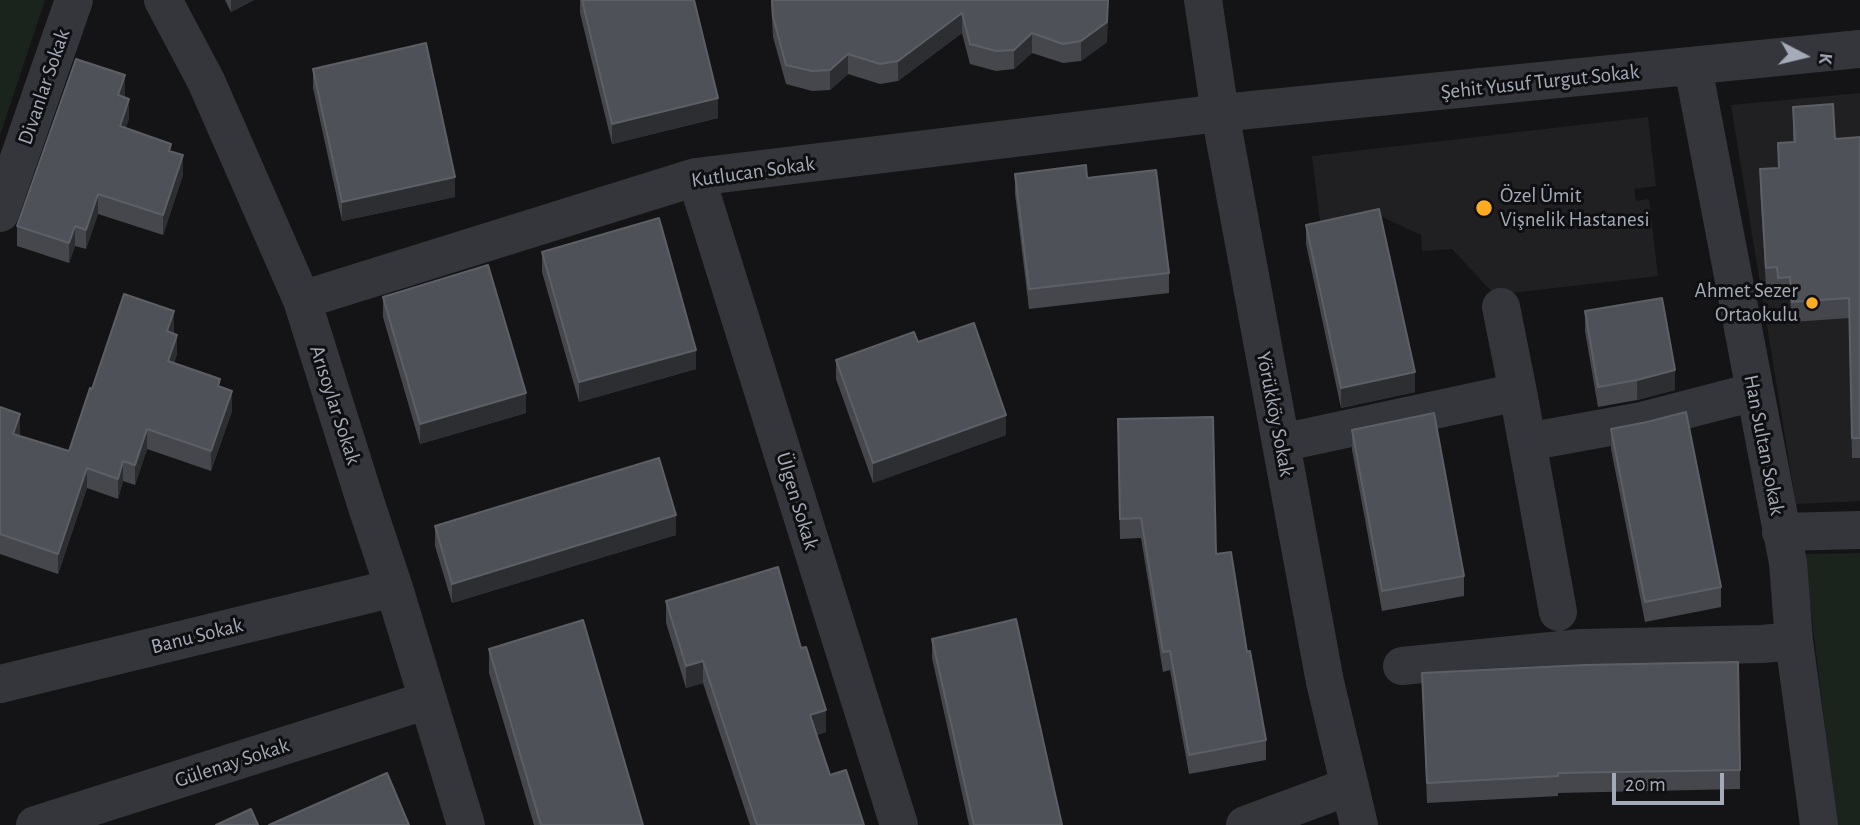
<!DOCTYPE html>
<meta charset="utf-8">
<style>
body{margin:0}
#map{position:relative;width:1860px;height:825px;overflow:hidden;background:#141416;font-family:"Alegreya Sans",sans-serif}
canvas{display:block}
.north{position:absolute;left:1769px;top:21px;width:70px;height:70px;-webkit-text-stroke:5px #0f0f11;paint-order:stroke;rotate:97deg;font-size:19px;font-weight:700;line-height:28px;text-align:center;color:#a4abb8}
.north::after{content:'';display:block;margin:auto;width:24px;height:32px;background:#a4abb8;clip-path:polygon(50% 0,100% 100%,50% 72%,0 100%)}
.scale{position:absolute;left:1612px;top:773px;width:112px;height:32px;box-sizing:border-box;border:4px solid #a4abb8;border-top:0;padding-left:9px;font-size:21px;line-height:24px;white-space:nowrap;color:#a4abb8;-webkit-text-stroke:5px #0f0f11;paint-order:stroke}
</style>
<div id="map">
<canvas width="1860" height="825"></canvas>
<div class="north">K</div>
<div class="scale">20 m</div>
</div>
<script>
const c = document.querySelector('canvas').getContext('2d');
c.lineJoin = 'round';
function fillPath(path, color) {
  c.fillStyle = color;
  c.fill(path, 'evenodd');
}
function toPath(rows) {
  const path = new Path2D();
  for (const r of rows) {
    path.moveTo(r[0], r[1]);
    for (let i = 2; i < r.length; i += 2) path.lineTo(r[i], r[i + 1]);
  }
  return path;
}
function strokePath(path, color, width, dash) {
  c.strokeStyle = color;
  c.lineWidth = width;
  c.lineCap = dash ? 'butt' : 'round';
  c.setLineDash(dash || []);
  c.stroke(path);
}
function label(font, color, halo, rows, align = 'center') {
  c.font = font + ' "Alegreya Sans",sans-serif';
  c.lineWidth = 6;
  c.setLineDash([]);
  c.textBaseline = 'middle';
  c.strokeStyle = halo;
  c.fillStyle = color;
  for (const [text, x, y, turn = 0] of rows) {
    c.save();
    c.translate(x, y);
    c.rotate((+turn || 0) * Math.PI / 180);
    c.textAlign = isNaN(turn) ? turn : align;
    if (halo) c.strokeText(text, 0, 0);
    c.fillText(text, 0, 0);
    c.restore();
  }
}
fillPath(toPath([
 [1860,93,1860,501,1796,504,1731,105],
 [1648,117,1656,186,1634,189,1636,201,1649,199,1658,276,1495,295,1452,249,1422,251,1421,235,1378,215,1320,222,1312,156]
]), '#202023');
fillPath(toPath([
 [0,0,45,0,0,135],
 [1860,553,1860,825,1837,825,1804,554]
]), '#1b241c');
strokePath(toPath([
 [163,0,206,81,302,300,367,507,394,588,466,825],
 [1203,0,1220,113,1325,682,1359,825],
 [1693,67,1788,563,1794,641,1819,825],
 [696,177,899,825],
 [0,213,74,0],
 [302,300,696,177,1220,113,1860,49],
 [1501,307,1518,392,1558,612],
 [1527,442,1642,421,1754,392],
 [1281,443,1518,392],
 [1781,532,1860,530],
 [1402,666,1581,648,1762,644,1794,641],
 [0,684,394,588],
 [35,825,428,700],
 [1245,825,1350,786]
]), '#34363b', 38);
fillPath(toPath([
 [225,0,254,0,231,12],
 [580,0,694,0,718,118,612,144,580,13],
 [771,0,1108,0,1107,42,1081,61,1063,63,1032,53,1014,69,996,71,970,64,962,33,898,81,880,84,848,74,830,90,812,91,786,84,773,37],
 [313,69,455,197,342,221,313,88],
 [125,95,125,97,129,119,125,128,171,151,183,175,163,235,98,214,86,249,75,246,69,263,17,246,17,226],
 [1793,107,1835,139,1860,137,1860,458,1852,458,1849,318,1792,322,1790,297,1778,298,1777,287,1766,287,1760,189,1760,169,1778,168,1778,143,1793,142],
 [1015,174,1087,178,1169,273,1169,293,1029,309,1015,194],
 [1306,225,1415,392,1341,408,1306,244],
 [542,252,696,369,579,402,542,272],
 [383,297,526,413,420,444,383,317],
 [1585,311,1675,390,1637,400,1598,407,1585,331],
 [174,331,173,333,177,354,174,363,220,387,232,411,211,471,147,449,135,485,123,481,118,499,87,488,58,574,0,554,0,407,20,434,19,436,69,451,92,389],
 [918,342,1006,435,873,483,836,379,836,360],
 [1611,429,1721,587,1721,607,1645,622,1611,449],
 [1352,430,1464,576,1464,596,1382,611,1352,450],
 [1118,439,1216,554,1247,652,1266,740,1266,760,1189,774,1170,670,1163,672,1141,538,1120,539],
 [435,526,676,535,452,603,435,546],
 [666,601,826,732,817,735,830,775,864,825,750,825,703,683,686,688,666,623],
 [932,639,1062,825,969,825,932,658],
 [489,649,643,825,534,825,489,673],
 [1422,673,1740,770,1740,789,1558,793,1558,796,1427,803]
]), '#45474c');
fillPath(toPath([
 [231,0,254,0,231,12],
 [1108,0,1107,42,1081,61,1081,41],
 [962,13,962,33,898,81,898,61],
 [1032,33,1032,53,1014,69,1014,50],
 [848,54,848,74,830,90,830,70],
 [125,75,125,95,118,115,118,95],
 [718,98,718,118,612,144,612,124],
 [129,99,129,119,120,146,120,126],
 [183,155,183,175,163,235,163,215],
 [455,177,455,197,342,221,342,202],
 [98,194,98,214,86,249,86,230],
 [75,226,75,246,69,263,69,243],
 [174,311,174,331,167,351,167,331],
 [177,335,177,354,168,381,168,361],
 [696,350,696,369,579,402,579,382],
 [1675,370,1675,390,1637,400,1637,380],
 [1415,372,1415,392,1341,408,1341,388],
 [232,391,232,411,211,471,211,451],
 [526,393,526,413,420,444,420,424],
 [20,414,20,434,13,454,13,434],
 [1006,415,1006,435,873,483,873,463],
 [147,429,147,449,135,485,135,465],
 [123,461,123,481,118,499,118,479],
 [87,468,87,488,58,574,58,554],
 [676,515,676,535,452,603,452,584],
 [703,661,703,683,686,688,686,666],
 [826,710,826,732,810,737,810,715]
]), '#2d2e32');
const building = toPath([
 [582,0,694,0,718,98,612,124,582,0],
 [772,0,1108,0,1107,22,1081,41,1063,44,1032,33,1014,50,996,51,970,44,962,13,898,61,880,64,848,54,830,70,812,71,786,65,773,17,772,0],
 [426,43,455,177,342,202,313,69,426,43],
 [76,59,125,75,118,95,129,99,120,126,171,144,169,151,183,155,163,215,98,194,86,230,75,226,69,243,17,226,76,59],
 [1833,104,1835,139,1860,137,1860,438,1852,438,1849,298,1792,302,1790,277,1778,278,1777,267,1766,268,1760,169,1779,168,1778,143,1795,142,1793,107,1833,104],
 [1086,165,1087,178,1156,170,1169,273,1029,289,1015,174,1086,165],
 [1379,209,1415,372,1341,388,1306,225,1379,209],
 [659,218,696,350,579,382,542,252,659,218],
 [488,265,526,393,420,424,383,297,488,265],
 [124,294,174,311,167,331,177,335,168,361,220,379,218,386,232,391,211,451,147,429,135,465,123,461,118,479,87,468,58,554,0,534,0,407,20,414,13,434,69,451,90,388,92,389,124,294],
 [1662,298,1675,370,1637,380,1598,387,1585,311,1662,298],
 [974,323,1006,415,873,463,836,360,914,332,918,342,974,323],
 [1686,412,1721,587,1645,602,1611,429,1647,422,1686,412],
 [1434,413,1464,576,1382,591,1352,430,1434,413],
 [1213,417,1216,554,1231,552,1247,652,1250,651,1266,740,1189,755,1170,651,1163,652,1141,518,1120,519,1118,419,1213,417],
 [659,458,676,515,452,584,435,526,659,458],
 [778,567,801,648,806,647,826,710,810,715,830,775,846,770,864,825,757,825,703,661,686,666,666,601,778,567],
 [1016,619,1062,825,974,825,932,639,1016,619],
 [583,620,643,825,541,825,489,649,583,620],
 [1738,662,1740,770,1558,773,1558,776,1427,783,1422,673,1585,665,1738,662],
 [387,773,409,825,269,825,387,773],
 [251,809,258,825,216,825,251,809]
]);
fillPath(building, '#4f5158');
strokePath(building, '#5d5f67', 2);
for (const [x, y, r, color] of [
 [1484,208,9,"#ffac22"],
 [1812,303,7,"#ffac22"]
]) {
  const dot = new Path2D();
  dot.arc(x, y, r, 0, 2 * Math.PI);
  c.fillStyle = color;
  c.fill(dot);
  strokePath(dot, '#0f0f11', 2.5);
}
label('21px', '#a4abb8', '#0f0f11', [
 ["Şehit Yusuf Turgut Sokak",1540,82,-6],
 ["Divanlar Sokak",44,87,-71],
 ["Kutlucan Sokak",753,172,-8],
 ["Arısoylar Sokak",335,405,72],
 ["Yörükköy Sokak",1275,414,79],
 ["Han Sultan Sokak",1764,445,79],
 ["Ülgen Sokak",797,501,73],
 ["Banu Sokak",197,636,-14],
 ["Gülenay Sokak",232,763,-18]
]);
label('21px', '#a4abb8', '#0f0f11', [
 ["Özel Ümit",1500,196],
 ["Vişnelik Hastanesi",1500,220],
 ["Ahmet Sezer",1798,291,"right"],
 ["Ortaokulu",1798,315,"right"]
], 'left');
</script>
